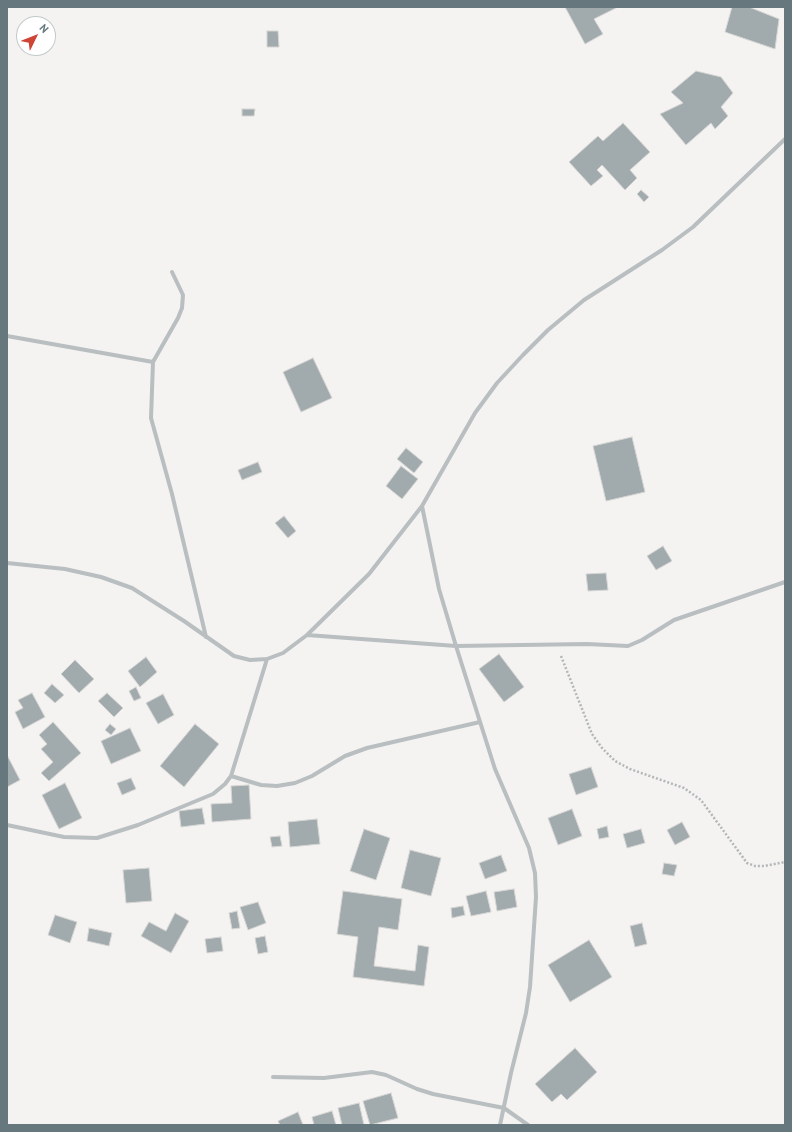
<!DOCTYPE html>
<style>
body{margin:0}
#map{position:relative;width:792px;height:1132px;overflow:hidden;background:#f4f3f1;font-family:"PT Sans",sans-serif}
canvas{display:block}
.frame{position:absolute;inset:0;border:8px solid #66777e;pointer-events:none}
.north{position:absolute;left:16px;top:16px;width:40px;height:40px;box-sizing:border-box;background:#fff;border:1px solid #c2c9cb;border-radius:50%;rotate:47deg;font-size:11px;font-weight:700;line-height:16px;text-align:center;color:#66777e}
.north::after{content:'';display:block;margin:auto;width:14px;height:18px;background:#ce4536;clip-path:polygon(50% 0,100% 100%,50% 72%,0 100%)}
</style>
<div id="map">
<canvas width="792" height="1132"></canvas>
<div class="frame"></div>
<div class="north">N</div>
</div>
<script>
const c = document.querySelector('canvas').getContext('2d');
c.lineJoin = 'round';
function fillPath(path, color) {
  c.fillStyle = color;
  c.fill(path, 'evenodd');
}
function toPath(rows) {
  const path = new Path2D();
  for (const r of rows) {
    path.moveTo(r[0], r[1]);
    for (let i = 2; i < r.length; i += 2) path.lineTo(r[i], r[i + 1]);
  }
  return path;
}
function strokePath(path, color, width, dash) {
  c.strokeStyle = color;
  c.lineWidth = width;
  c.lineCap = dash ? 'butt' : 'round';
  c.setLineDash(dash || []);
  c.stroke(path);
}
const building = toPath([
 [565,7,618,7,594,19,603,34,585,44,565,7],
 [732,7,749,7,779,19,775,49,725,32,732,7],
 [267,31,278,31,279,47,267,47,267,31],
 [696,71,721,77,733,93,721,107,728,116,715,129,711,123,686,145,660,114,683,103,671,92,696,71],
 [242,109,255,109,254,116,242,116,242,109],
 [623,123,650,152,630,170,637,178,625,190,602,165,597,170,603,176,591,186,569,162,598,136,603,141,623,123],
 [641,190,649,197,644,202,637,194,641,190],
 [313,358,332,398,301,412,283,372,313,358],
 [632,437,645,492,606,501,593,446,632,437],
 [406,448,423,462,414,473,397,459,406,448],
 [258,462,262,472,242,480,238,470,258,462],
 [401,466,418,479,402,499,386,486,401,466],
 [284,516,296,531,288,538,275,523,284,516],
 [663,546,672,561,656,570,647,556,663,546],
 [606,573,608,590,588,591,586,574,606,573],
 [499,654,524,687,504,702,479,669,499,654],
 [146,657,157,672,140,687,128,671,146,657],
 [75,660,94,679,79,693,61,674,75,660],
 [52,684,64,695,55,703,44,693,52,684],
 [136,687,141,698,134,701,129,691,136,687],
 [32,693,45,717,23,729,15,712,23,708,18,700,32,693],
 [107,693,123,708,114,717,98,701,107,693],
 [163,694,174,715,158,724,146,703,163,694],
 [53,722,81,753,49,781,41,773,53,762,41,749,47,744,39,735,53,722],
 [110,724,116,729,111,735,105,730,110,724],
 [195,724,219,744,184,787,160,766,195,724],
 [130,728,141,751,111,764,101,741,130,728],
 [7,755,20,780,7,787,7,755],
 [591,767,598,787,576,795,569,774,591,767],
 [131,778,136,789,122,795,117,783,131,778],
 [65,783,82,818,59,829,42,795,65,783],
 [249,785,251,819,212,822,211,804,232,803,231,786,249,785],
 [202,808,205,824,181,827,179,811,202,808],
 [572,809,582,836,558,845,548,818,572,809],
 [317,819,320,844,290,847,288,822,317,819],
 [682,822,690,837,675,845,667,830,682,822],
 [607,826,609,837,599,839,597,829,607,826],
 [364,829,390,838,376,880,350,871,364,829],
 [641,829,645,843,627,848,623,834,641,829],
 [280,836,282,846,272,847,270,837,280,836],
 [410,850,441,858,431,896,401,888,410,850],
 [501,855,507,871,485,879,479,863,501,855],
 [664,863,677,865,674,876,662,874,664,863],
 [149,868,152,901,126,903,123,870,149,868],
 [514,889,517,907,497,911,494,892,514,889],
 [343,891,402,899,398,930,379,927,374,966,415,971,418,945,429,947,424,986,353,977,358,937,337,934,343,891],
 [486,891,491,912,471,916,466,896,486,891],
 [258,902,266,923,248,930,240,907,258,902],
 [463,906,465,915,452,918,451,908,463,906],
 [237,911,240,928,232,929,229,913,237,911],
 [175,913,189,921,171,953,141,936,149,922,166,931,175,913],
 [55,915,77,922,70,943,48,935,55,915],
 [642,923,647,944,635,947,630,926,642,923],
 [89,928,112,933,109,946,87,941,89,928],
 [265,936,268,952,258,954,255,938,265,936],
 [221,937,223,951,207,953,205,939,221,937],
 [589,940,612,977,570,1002,548,965,589,940],
 [575,1048,597,1072,567,1100,561,1094,552,1102,535,1084,575,1048],
 [391,1093,398,1118,370,1125,363,1101,391,1093],
 [359,1103,364,1125,342,1125,338,1108,359,1103],
 [332,1111,336,1125,314,1125,312,1117,332,1111],
 [298,1112,303,1125,280,1125,278,1121,298,1112]
]);
fillPath(building, '#a1aaad');
strokePath(building, '#d5d5d3', 1);
strokePath(toPath([
 [561,656,592,734,602,748,615,761,630,769,684,788,701,800,747,863,755,866,764,866,785,862]
]), '#b3b7b8', 2.5, [2, 2]);
strokePath(toPath([
 [172,272,183,295,182,308,178,318,153,362,151,418,172,494,206,637],
 [7,336,153,362],
 [422,506,439,589,456,646,495,769,529,848,535,873,536,897,530,987,526,1013,511,1073,500,1125],
 [7,563,65,569,101,577,132,588,184,621,234,656,250,660,267,659,283,653,307,635,369,574,422,506,475,413,497,383,523,355,548,330,584,300,662,250,693,227,785,139],
 [307,635,456,646,587,644,628,646,642,640,674,620,785,582],
 [231,776,261,785,277,786,295,783,312,776,345,756,367,748,480,722],
 [7,825,64,837,97,838,138,825,213,794,225,784,231,776,267,659],
 [273,1077,324,1078,372,1072,386,1075,417,1089,433,1094,504,1108,528,1125]
]), '#b9bec0', 4);
</script>
